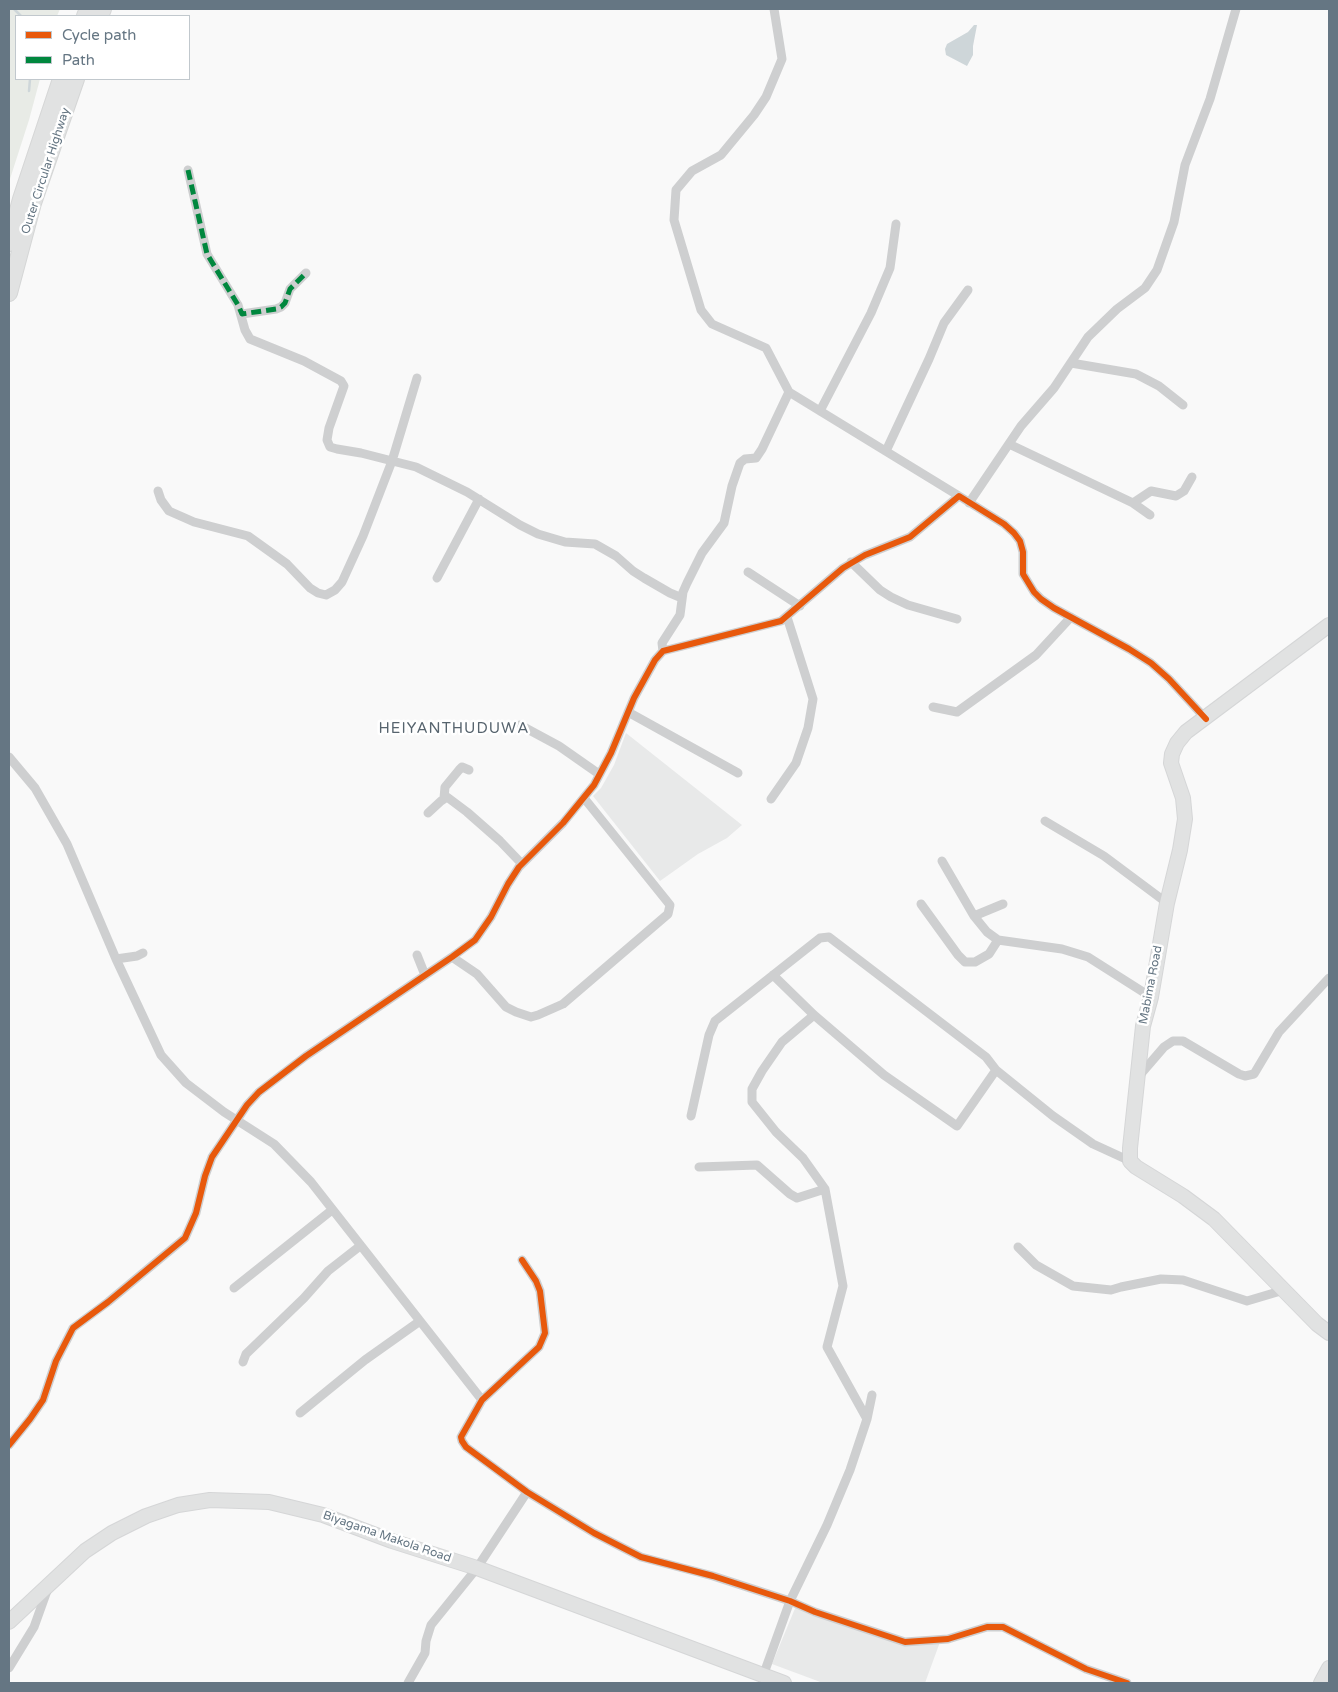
<!DOCTYPE html>
<style>
body{margin:0}
#map{position:relative;width:1338px;height:1692px;overflow:hidden;background:#f9f9f9;font-family:"Varela Round",sans-serif}
canvas{display:block}
.frame{position:absolute;inset:0;border:10px solid #657683;pointer-events:none}
.legend{position:absolute;left:15px;top:15px;width:175px;height:65px;box-sizing:border-box;background:#fff;border:1px solid #c1c8cd;margin:0;padding:6px 9px;list-style:none;font-size:15px;color:#657683}
.legend li{display:flex;align-items:center;gap:10px;height:25px}
.legend b{width:25px;border:1px solid #c1c8cd}
</style>
<div id="map">
<canvas width="1338" height="1692"></canvas>
<div class="frame"></div>
<ul class="legend">
<li><b style="height:6px;background:#e8590c"></b>Cycle path</li>
<li><b style="height:6px;background:#00873e"></b>Path</li>
</ul>
</div>
<script>
const c = document.querySelector('canvas').getContext('2d');
c.lineJoin = 'round';
function fillPath(path, color) {
  c.fillStyle = color;
  c.fill(path, 'evenodd');
}
function toPath(rows) {
  const path = new Path2D();
  for (const r of rows) {
    path.moveTo(r[0], r[1]);
    for (let i = 2; i < r.length; i += 2) path.lineTo(r[i], r[i + 1]);
  }
  return path;
}
function strokePath(path, color, width, dash) {
  c.strokeStyle = color;
  c.lineWidth = width;
  c.lineCap = dash ? 'butt' : 'round';
  c.setLineDash(dash || []);
  c.stroke(path);
}
function label(font, color, halo, rows, align = 'center') {
  c.font = font + ' "Varela Round",sans-serif';
  c.lineWidth = 5;
  c.setLineDash([]);
  c.textBaseline = 'middle';
  c.strokeStyle = halo;
  c.fillStyle = color;
  for (const [text, x, y, turn = 0] of rows) {
    c.save();
    c.translate(x, y);
    c.rotate((+turn || 0) * Math.PI / 180);
    c.textAlign = isNaN(turn) ? turn : align;
    if (halo) c.strokeText(text, 0, 0);
    c.fillText(text, 0, 0);
    c.restore();
  }
}
fillPath(toPath([
 [626,733,742,825,727,838,698,854,660,881,593,796,601,788,614,765],
 [796,1606,912,1645,940,1642,925,1683,823,1683,772,1664]
]), '#e8e9e9');
fillPath(toPath([
 [9,9,60,9,57,16,16,16,16,79,40,79,29,120,9,182]
]), '#e8ebe6');
fillPath(toPath([
 [974,25,977,25,973,46,973,55,967,66,946,55,945,49,947,44,968,32]
]), '#ced6d9');
strokePath(toPath([
 [14,9,21,16],
 [29,91,30,79]
]), '#ced6d9', 2.5);
const primary = toPath([
 [1329,625,1186,732,1177,743,1172,754,1171,763,1183,798,1185,819,1180,850,1167,903,1151,997,1143,1026,1130,1148,1130,1161,1136,1167,1183,1196,1214,1219,1317,1324,1329,1333],
 [9,1622,85,1551,112,1533,146,1516,178,1505,210,1500,269,1502,323,1515,392,1541,477,1568,784,1683],
 [1321,1683,1329,1668]
]);
const motorway = toPath([
 [85,16,88,9],
 [100,16,103,9],
 [9,243,21,199,61,79],
 [9,293,33,203,76,79]
]);
strokePath(primary, '#d5d6d7', 16);
strokePath(motorway, '#d5d6d6', 18);
strokePath(toPath([
 [774,9,782,59,766,97,754,115,721,155,692,171,676,190,674,220,701,310,712,324,766,348,789,392,959,496],
 [188,170,207,254,238,305,245,330,250,339,304,361,341,381,344,386,329,428,327,440,330,447,337,449,361,453,416,467,467,492,520,525,538,534,565,542,595,544,616,556,633,571,644,578,670,593,682,598],
 [242,314,276,309,281,307,285,303,290,289,306,273],
 [1071,363,1136,374,1159,386,1183,405],
 [820,411,871,313,890,268,896,224],
 [1009,444,1133,503],
 [886,451,929,359,944,323,968,290],
 [158,491,161,500,169,511,194,522,248,536,287,564,310,588,318,593,326,595,335,590,342,582,363,536,392,461,417,378],
 [969,503,1021,426,1054,388,1088,337,1117,309,1145,288,1157,270,1174,222,1185,165,1210,99,1236,9],
 [1150,515,1133,503,1151,491,1176,496,1184,491,1192,477],
 [851,562,880,590,891,597,908,605,957,619],
 [748,572,800,606],
 [437,578,479,499],
 [663,651,662,643,680,615,683,592,687,583,702,553,724,523,732,486,740,463,745,459,756,458,762,449,789,392],
 [933,707,957,712,1036,655,1071,617],
 [628,712,738,773],
 [520,725,559,746,599,774],
 [9,757,35,788,67,844,116,959,161,1055,186,1083,224,1112,274,1144,311,1182,482,1400],
 [444,798,445,787,459,770,462,767,469,770],
 [771,799,796,763,808,728,813,699,787,617],
 [428,813,441,801,447,797,467,812,500,841,522,864],
 [1045,821,1104,856,1167,903],
 [942,861,974,916,987,932,998,940,1062,949,1088,957,1151,997],
 [921,904,958,955,965,962,975,962,989,954,998,940],
 [974,916,1003,904],
 [417,955,425,975],
 [452,957,477,974,506,1007,516,1012,531,1017,538,1015,563,1004,668,914,670,905,584,798],
 [116,959,137,956,143,953],
 [773,975,814,1015,884,1075,957,1126,996,1070],
 [814,1015,782,1042,762,1071,752,1089,752,1102,776,1132,803,1158,825,1189,843,1286,827,1347,867,1419],
 [1139,1076,1164,1047,1173,1041,1183,1041,1239,1074,1245,1076,1254,1074,1279,1032,1329,978],
 [691,1116,709,1035,715,1021,820,938,829,937,986,1057,996,1070,1053,1116,1093,1144,1130,1161],
 [699,1167,757,1165,790,1194,797,1198,825,1189],
 [1018,1247,1036,1265,1073,1286,1111,1290,1121,1287,1161,1279,1183,1280,1247,1301,1284,1290],
 [522,1260,536,1281,540,1291,545,1333,539,1347,482,1400,461,1437,462,1441,466,1447,527,1492,594,1533,641,1557,713,1576,790,1601,815,1612,905,1642,948,1639,987,1627,1003,1627,1086,1669,1127,1683],
 [234,1288,332,1210],
 [243,1362,246,1354,304,1298,328,1271,360,1246],
 [300,1413,365,1360,420,1321],
 [9,1445,30,1419,43,1400,56,1361,73,1328,108,1302,185,1238,196,1213,205,1176,212,1157,247,1105,259,1092,306,1056,452,957,475,940,491,917,508,884,519,867,563,823,594,785,611,753,634,698,655,660,663,651,781,621,843,568,865,555,910,537,959,496,1004,524,1014,533,1020,541,1023,552,1023,574,1034,592,1041,599,1054,608,1129,649,1151,663,1169,679,1206,719],
 [9,1668,34,1627,48,1588],
 [763,1676,790,1601,827,1525,850,1470,867,1419,872,1395],
 [408,1683,425,1653,426,1641,431,1625,477,1568,527,1492]
]), '#cecfd0', 9);
strokePath(primary, '#e1e2e2', 14);
strokePath(motorway, '#e1e2e2', 16);
strokePath(toPath([
 [188,170,207,254,238,305,242,314,276,309,281,307,285,303,290,289,306,273]
]), '#00873e', 5, [10, 5]);
strokePath(toPath([
 [522,1260,536,1281,540,1291,545,1333,539,1347,482,1400,461,1437,462,1441,466,1447,527,1492,594,1533,641,1557,713,1576,790,1601,815,1612,905,1642,948,1639,987,1627,1003,1627,1086,1669,1127,1683],
 [9,1445,30,1419,43,1400,56,1361,73,1328,108,1302,185,1238,196,1213,205,1176,212,1157,247,1105,259,1092,306,1056,452,957,475,940,491,917,508,884,519,867,563,823,594,785,611,753,634,698,655,660,663,651,781,621,843,568,865,555,910,537,959,496,1004,524,1014,533,1020,541,1023,552,1023,574,1034,592,1041,599,1054,608,1129,649,1151,663,1169,679,1206,719]
]), '#e8590c', 6);
label('12px', '#657683', '#fff', [
 ["Outer Circular Highway",46,171,-72],
 ["Mabima Road",1151,985,-79],
 ["Biyagama Makola Road",387,1537,19]
]);
c.letterSpacing = '1px';
label('15px', '#57646e', '#fff', [
 ["HEIYANTHUDUWA",454,729]
]);
c.letterSpacing = '0px';
</script>
